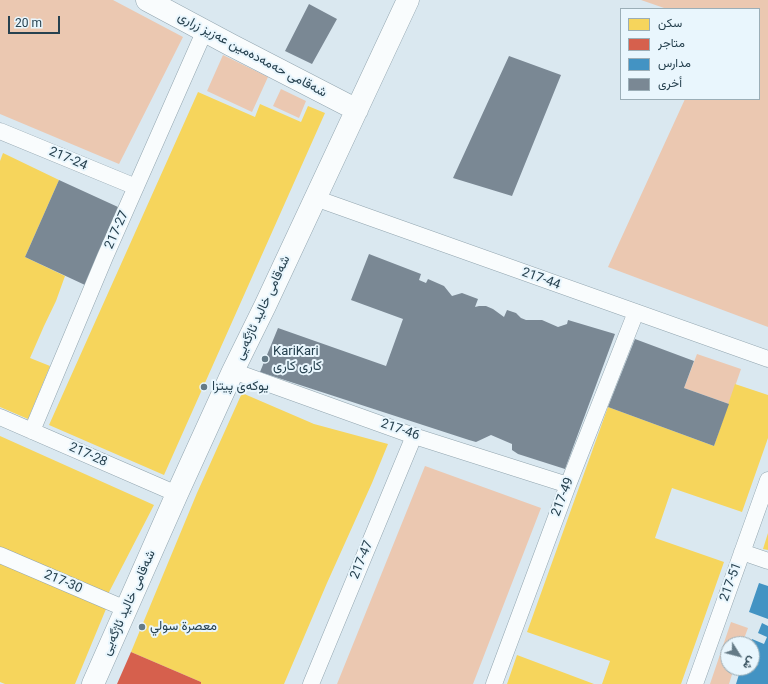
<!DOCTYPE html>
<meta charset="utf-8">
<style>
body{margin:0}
#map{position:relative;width:768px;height:684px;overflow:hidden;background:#dae8f0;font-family:Roboto,Vazirmatn,sans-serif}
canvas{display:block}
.legend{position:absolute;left:620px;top:8px;width:140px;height:92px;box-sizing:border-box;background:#e9f6fd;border:1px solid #9baeb7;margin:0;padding:5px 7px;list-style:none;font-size:12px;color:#26414f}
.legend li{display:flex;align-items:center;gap:8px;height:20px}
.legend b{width:20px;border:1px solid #9baeb7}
.north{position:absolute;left:720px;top:636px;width:40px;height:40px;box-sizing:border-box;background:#e9f6fd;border:1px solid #9baeb7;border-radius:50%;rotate:126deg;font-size:11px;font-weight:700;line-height:16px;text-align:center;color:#26414f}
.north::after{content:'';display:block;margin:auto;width:14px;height:18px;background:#657b87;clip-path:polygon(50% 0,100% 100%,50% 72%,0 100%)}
.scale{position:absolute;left:8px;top:16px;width:52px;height:18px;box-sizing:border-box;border:2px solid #26414f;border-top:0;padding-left:5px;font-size:12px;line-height:14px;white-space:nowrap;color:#26414f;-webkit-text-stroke:3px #e9f6fd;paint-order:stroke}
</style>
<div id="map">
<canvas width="768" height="684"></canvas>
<ul class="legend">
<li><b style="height:11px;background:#f6d55c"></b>سكن</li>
<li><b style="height:11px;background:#d6604d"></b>متاجر</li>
<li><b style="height:11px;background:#4393c3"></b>مدارس</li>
<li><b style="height:11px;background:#7a8894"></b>أخرى</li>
</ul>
<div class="north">ش</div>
<div class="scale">20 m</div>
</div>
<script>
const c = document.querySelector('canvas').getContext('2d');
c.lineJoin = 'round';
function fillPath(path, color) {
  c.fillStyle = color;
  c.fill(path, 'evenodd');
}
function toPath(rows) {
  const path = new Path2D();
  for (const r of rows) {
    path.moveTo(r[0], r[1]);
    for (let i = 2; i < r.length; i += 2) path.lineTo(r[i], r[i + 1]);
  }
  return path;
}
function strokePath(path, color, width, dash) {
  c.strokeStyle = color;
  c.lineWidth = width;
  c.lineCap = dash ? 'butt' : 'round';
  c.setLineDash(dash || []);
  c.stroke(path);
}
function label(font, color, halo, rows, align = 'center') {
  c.font = font + ' Roboto,Vazirmatn,sans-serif';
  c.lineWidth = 4;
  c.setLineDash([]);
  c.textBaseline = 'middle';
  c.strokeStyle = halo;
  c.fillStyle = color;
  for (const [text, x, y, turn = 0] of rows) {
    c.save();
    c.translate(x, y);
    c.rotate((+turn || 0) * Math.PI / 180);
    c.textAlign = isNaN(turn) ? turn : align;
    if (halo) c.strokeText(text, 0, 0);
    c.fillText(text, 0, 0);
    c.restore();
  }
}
fillPath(toPath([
 [0,0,113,0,183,37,119,164,0,114],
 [641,0,768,0,768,327,608,267,685,99,759,99,759,9,667,9],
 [223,55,268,77,252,112,207,91],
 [281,89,306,101,299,118,273,106],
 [697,354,741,369,729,404,684,388],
 [425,466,541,508,473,684,337,684],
 [731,622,748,628,742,644,728,644,728,668,734,668,729,684,710,684]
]), '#ebc8b1');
fillPath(toPath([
 [198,92,255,117,260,104,301,122,308,106,325,113,164,475,49,425],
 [3,153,59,180,25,257,65,276,56,301,44,326,30,358,50,366,28,419,0,407,0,161],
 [735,384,768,395,768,438,742,512,672,488,655,538,724,562,681,684,602,684,610,661,527,632,608,407,714,446],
 [242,393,314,424,388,444,372,483,327,583,284,684,201,684,201,682,131,652,197,493],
 [0,436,154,505,107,596,0,549],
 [768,533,768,550,763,549],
 [0,563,106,609,75,684,5,684,0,682],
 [517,655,594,684,507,684]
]), '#f6d55c');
fillPath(toPath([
 [131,652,201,682,201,684,117,684]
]), '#d6604d');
fillPath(toPath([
 [759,583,768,586,768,619,749,612],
 [762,623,768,626,768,684,736,684,741,668,752,668,752,644,750,644,752,639,764,644,767,637,758,633]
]), '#4393c3');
fillPath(toPath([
 [309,4,337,19,312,64,285,51],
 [509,56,561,75,512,196,453,178],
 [59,180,118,207,85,285,25,257],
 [369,254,421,274,419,280,426,283,428,279,444,286,452,296,462,293,478,299,475,307,479,306,486,306,493,309,504,317,507,310,516,313,521,318,526,320,542,320,558,327,567,324,568,320,615,334,565,469,518,454,512,450,512,444,491,435,476,442,469,440,260,372,278,328,386,366,403,319,351,300],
 [635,339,694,361,684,388,729,404,714,446,608,407]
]), '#7a8894');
const street = toPath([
 [0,131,136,187],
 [315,198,768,359],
 [233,371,414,436,568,485],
 [0,417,177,494],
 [32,431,105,257,205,30],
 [742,552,768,561],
 [0,555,126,609],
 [311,684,414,436],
 [494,684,568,485,636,312],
 [695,684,768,480]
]);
const secondary = toPath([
 [147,0,231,45,357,110],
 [93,684,177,494,233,371,265,306,408,0]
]);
strokePath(street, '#92a5af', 17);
strokePath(secondary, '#92a5af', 23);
strokePath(street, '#f9fcfd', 16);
strokePath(secondary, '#f9fcfd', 22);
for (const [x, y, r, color] of [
 [265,359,4,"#657b87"],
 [204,387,4,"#657b87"],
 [142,627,4,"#657b87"]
]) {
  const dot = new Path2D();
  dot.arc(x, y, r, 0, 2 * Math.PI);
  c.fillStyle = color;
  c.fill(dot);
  strokePath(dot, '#e9f6fd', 1.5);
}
label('13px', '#26414f', '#e9f6fd', [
 ["شەقامی حەمەدەمین عەزیز زراری",252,55,28],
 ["217-24",68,159,23],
 ["217-27",117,230,-66],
 ["217-44",541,279,20],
 ["شەقامی خالید ئاژگەیی",263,308,-65],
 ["217-46",400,430,19],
 ["217-28",88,455,24],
 ["217-49",563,497,-69],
 ["217-47",362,560,-68],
 ["217-30",63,582,23],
 ["217-51",731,582,-70],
 ["شەقامی خالید ئاژگەیی",129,603,-66]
]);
label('13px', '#26414f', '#e9f6fd', [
 ["KariKari",273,352],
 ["کاری کاری",273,367],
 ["یوکەی پیتزا",212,387],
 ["معصرة سولي",150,627]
], 'left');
</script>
